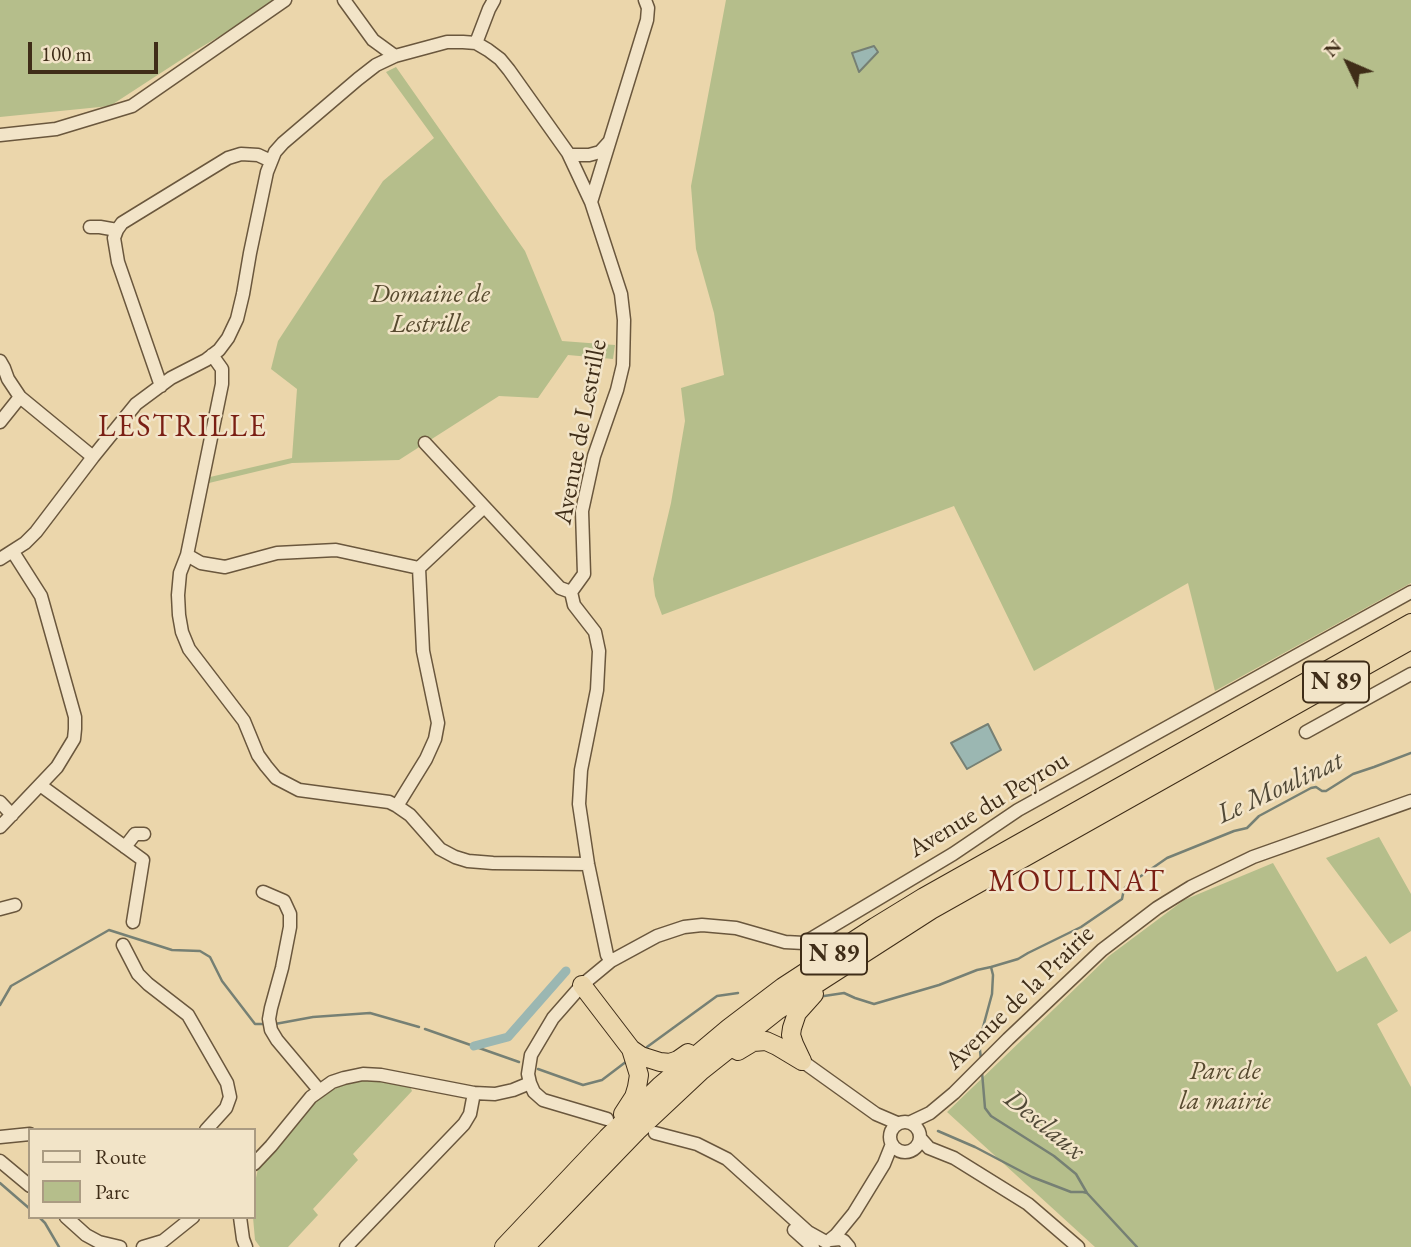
<!DOCTYPE html>
<style>
body{margin:0}
#map{position:relative;width:1411px;height:1247px;overflow:hidden;background:#ebd6ab;font-family:"EB Garamond",serif}
canvas{display:block}
.legend{position:absolute;left:28px;top:1128px;width:228px;height:91px;box-sizing:border-box;background:#f2e4c8;border:2px solid #aa9b82;margin:0;padding:9px 12px;list-style:none;font-size:21px;color:#3f2d18}
.legend li{display:flex;align-items:center;gap:14px;height:35px}
.legend b{width:35px;border:2px solid #aa9b82}
.north{position:absolute;left:1313px;top:28px;width:70px;height:70px;-webkit-text-stroke:5px #f2e4c8;paint-order:stroke;rotate:314deg;font-size:19px;font-weight:700;line-height:28px;text-align:center;color:#3f2d18}
.north::after{content:'';display:block;margin:auto;width:24px;height:32px;background:#3f2d18;clip-path:polygon(50% 0,100% 100%,50% 72%,0 100%)}
.scale{position:absolute;left:28px;top:42px;width:130px;height:32px;box-sizing:border-box;border:4px solid #3f2d18;border-top:0;padding-left:9px;font-size:21px;line-height:24px;white-space:nowrap;color:#3f2d18;-webkit-text-stroke:5px #f2e4c8;paint-order:stroke}
</style>
<div id="map">
<canvas width="1411" height="1247"></canvas>
<ul class="legend">
<li><b style="height:9px;background:#f2e4c8"></b>Route</li>
<li><b style="height:19px;background:#b5be8b"></b>Parc</li>
</ul>
<div class="north">N</div>
<div class="scale">100 m</div>
</div>
<script>
const c = document.querySelector('canvas').getContext('2d');
c.lineJoin = 'round';
function fillPath(path, color) {
  c.fillStyle = color;
  c.fill(path, 'evenodd');
}
function toPath(rows) {
  const path = new Path2D();
  for (const r of rows) {
    if (r.length === 3) {
      path.moveTo(r[0] + r[2], r[1]);
      path.arc(r[0], r[1], r[2], 0, 2 * Math.PI);
      continue;
    }
    path.moveTo(r[0], r[1]);
    for (let i = 2; i < r.length; i += 2) path.lineTo(r[i], r[i + 1]);
  }
  return path;
}
function strokePath(path, color, width, dash) {
  c.strokeStyle = color;
  c.lineWidth = width;
  c.lineCap = dash ? 'butt' : 'round';
  c.setLineDash(dash || []);
  c.stroke(path);
}
function label(font, color, halo, rows, align = 'center') {
  c.font = font + ' "EB Garamond",serif';
  c.lineWidth = 5;
  c.setLineDash([]);
  c.textBaseline = 'middle';
  c.strokeStyle = halo;
  c.fillStyle = color;
  for (const [text, x, y, turn = 0] of rows) {
    c.save();
    c.translate(x, y);
    c.rotate((+turn || 0) * Math.PI / 180);
    c.textAlign = isNaN(turn) ? turn : align;
    if (halo) c.strokeText(text, 0, 0);
    c.fillText(text, 0, 0);
    c.restore();
  }
}
fillPath(toPath([
 [0,0,281,0,193,52,110,106,0,117],
 [726,0,1411,0,1411,583,1215,691,1188,583,1034,671,954,506,662,615,655,596,653,579,671,503,685,421,681,388,724,375,714,313,696,249,691,186],
 [396,67,525,251,562,341,615,345,613,359,568,355,538,398,499,396,399,460,292,463,209,483,210,477,292,458,297,389,271,369,278,341,383,181,434,138,386,72],
 [1379,837,1411,894,1411,931,1390,944,1326,858],
 [1273,863,1337,972,1366,956,1398,1011,1377,1024,1411,1087,1411,1247,1095,1247,947,1112,1109,956,1184,900],
 [354,1079,371,1079,409,1084,412,1091,353,1154,358,1160,313,1209,318,1215,288,1247,260,1247,255,1240,253,1217,254,1187,259,1164,298,1119,323,1095]
]), '#b5be8b');
const water = toPath([
 [874,46,878,52,859,72,852,53,874,46],
 [988,724,1001,750,967,769,951,743,988,724]
]);
fillPath(water, '#9bb7b2');
strokePath(water, '#768074', 2);
strokePath(toPath([
 [991,967,1018,959,1028,953,1081,927,1122,899,1124,889,1128,885,1167,858,1234,831,1247,828,1259,816,1311,788,1316,787,1322,791,1326,791,1353,774,1374,767,1411,753],
 [824,996,844,993,855,998,874,1004,939,985,977,970,991,967,993,975,992,994,979,1042,981,1059],
 [0,1005,11,986,109,930,172,950,200,951,210,957,222,981,255,1024,267,1024],
 [275,1024,313,1017,370,1013,419,1027],
 [425,1029,519,1062],
 [647,1047,717,996,738,993],
 [538,1069,583,1085,602,1080,627,1061],
 [982,1072,985,1108,991,1116,1054,1156,1076,1174,1087,1193,1137,1247],
 [938,1131,975,1147,1032,1177,1071,1192,1083,1192,1087,1193],
 [0,1183,30,1209],
 [39,1217,45,1223,59,1247]
]), '#768074', 2.5);
strokePath(toPath([
 [474,1046,508,1037,566,971]
]), '#9bb7b2', 9);
const minor = toPath([
 [344,0,373,40,395,56],
 [476,43,489,9,494,0],
 [0,135,56,129,132,106,285,0],
 [570,155,589,155,600,152,609,142],
 [591,202,647,20,648,8,645,0],
 [90,227,100,227,117,230],
 [212,355,222,369,222,384,187,555,180,573,178,595,179,615,182,632,189,649,244,721,258,755,266,766,276,778,299,790,389,802,397,806,410,815,440,849,455,857,468,861,493,863,588,864],
 [0,361,4,368,8,379,20,397,93,457],
 [161,386,118,262,114,238,117,230,122,223,135,215,228,158,241,154,258,155,271,161],
 [0,422,20,397],
 [425,443,560,588,571,592],
 [187,555,201,563,225,567,277,553,336,550,419,568,484,507],
 [0,559,25,543,36,532,93,457,136,404,171,378,206,360,219,350,228,338,237,319,243,294,250,253,267,172,275,152,283,143,358,79,376,65,395,56,447,42,463,42,476,43,488,50,500,59,509,70,568,153,591,202,621,294,624,320,623,365,617,390,594,456,582,511,584,574,571,592,574,605,595,632,599,651,597,690,581,770,579,804,588,864,607,955,611,961],
 [1306,732,1411,674],
 [40,785,143,860,133,922],
 [0,802,12,815],
 [397,806,426,759,435,739,438,723,423,651,419,568],
 [0,827,57,767,74,739,75,729,75,717,41,596,13,552],
 [125,847,135,834,144,834],
 [263,892,284,901,290,914,290,927,282,968,271,1008,269,1019,271,1030,277,1040,319,1090],
 [0,909,15,905],
 [123,945,138,974,148,984,188,1015,227,1083,230,1097,226,1108,206,1130],
 [802,1061,876,1114,897,1123],
 [607,1119,543,1100,534,1092,530,1083,528,1074,531,1055,553,1018,582,985,611,961,657,936,684,927,702,925,736,928,785,942,804,943,953,854,1018,810,1411,592],
 [905,1137,15],
 [911,1122,930,1113,954,1093,1008,1039,1102,950,1157,908,1191,887,1253,857,1411,801],
 [655,1133,697,1144,727,1159,808,1232,826,1242],
 [0,1137,30,1134],
 [921,1139,929,1148,954,1158,1028,1204,1078,1247],
 [0,1161,30,1186],
 [254,1164,271,1146,311,1097,332,1082,344,1078,363,1074,381,1075,474,1093,495,1094,513,1090,530,1083],
 [66,1217,86,1235,99,1242,120,1247],
 [240,1217,243,1239,246,1247],
 [794,1230,813,1247],
 [831,1239,836,1235,854,1213,884,1164,892,1144],
 [830,1240,840,1239,844,1241,849,1247],
 [143,1247,163,1241,193,1217],
 [346,1247,464,1124,470,1114,474,1093]
]);
const highway = toPath([
 [582,985,631,1049,641,1056,660,1062,670,1063,678,1060,688,1053],
 [738,1051,753,1042,766,1041,777,1046,802,1061],
 [802,1061,794,1044,791,1035,792,1028,797,1013,814,994],
 [623,1114,634,1097,637,1087,639,1075,631,1049],
 [504,1247,607,1138,660,1086,729,1028,783,987,875,927,924,897,1411,623],
 [525,1247,637,1131,701,1071,778,1010,816,984,931,910,1411,640]
]);
strokePath(minor, '#6a573d', 15);
strokePath(highway, '#3f2d18', 20);
strokePath(minor, '#f2e4c8', 12);
strokePath(highway, '#ebd6ab', 18);
for (const [x, y, w] of [
 [1336,682,66],
 [834,954,66]
]) {
  const box = new Path2D();
  box.roundRect(x - w / 2, y - 20.5, w, 41, 5);
  c.fillStyle = '#f2e4c8';
  c.fill(box);
  strokePath(box, '#3f2d18', 2);
}
label('bold 24px', '#3f2d18', null, [
 ["N 89",1336,682],
 ["N 89",834,954]
]);
label('italic 26px', '#574a2f', '#f2e4c8', [
 ["Domaine de",430,295],
 ["Lestrille",430,325],
 ["Parc de",1225,1072],
 ["la mairie",1225,1102]
]);
label('26px', '#3f2d18', '#f2e4c8', [
 ["Avenue de Lestrille",581,432,-79],
 ["Avenue du Peyrou",989,805,-31],
 ["Avenue de la Prairie",1020,998,-44]
]);
label('italic 28px', '#514937', '#f2e4c8', [
 ["Le Moulinat",1280,788,-25],
 ["Desclaux",1044,1125,39]
]);
c.letterSpacing = '2px';
label('30px', '#7a1f14', '#f2e4c8', [
 ["LESTRILLE",183,428],
 ["MOULINAT",1077,883]
]);
c.letterSpacing = '0px';
</script>
